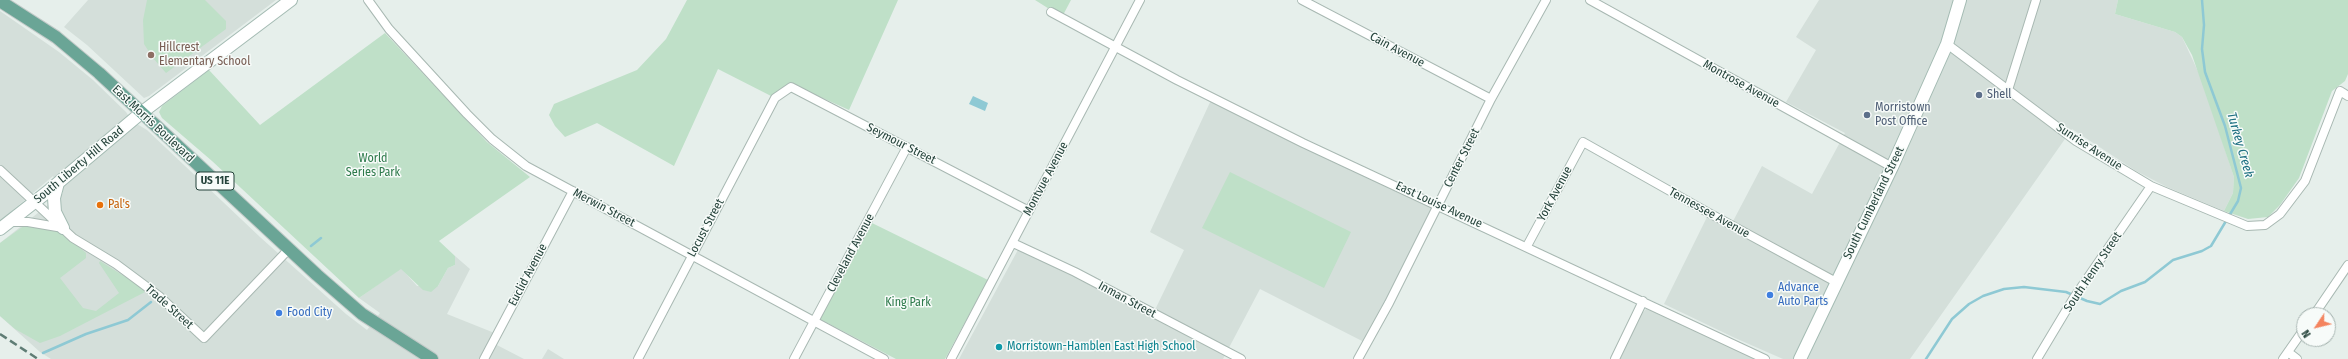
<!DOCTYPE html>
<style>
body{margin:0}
#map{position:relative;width:2348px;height:359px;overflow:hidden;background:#e6efeb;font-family:"Fira Sans Condensed",sans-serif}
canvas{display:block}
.north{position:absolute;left:2296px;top:307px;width:40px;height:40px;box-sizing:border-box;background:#f7fbf9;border:1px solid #a3b1ad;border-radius:50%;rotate:235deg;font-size:11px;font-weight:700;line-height:16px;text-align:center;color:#24423a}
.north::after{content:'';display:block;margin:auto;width:14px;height:18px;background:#f4845f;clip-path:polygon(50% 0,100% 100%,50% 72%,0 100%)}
</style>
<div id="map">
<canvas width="2348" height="359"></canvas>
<div class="north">N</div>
</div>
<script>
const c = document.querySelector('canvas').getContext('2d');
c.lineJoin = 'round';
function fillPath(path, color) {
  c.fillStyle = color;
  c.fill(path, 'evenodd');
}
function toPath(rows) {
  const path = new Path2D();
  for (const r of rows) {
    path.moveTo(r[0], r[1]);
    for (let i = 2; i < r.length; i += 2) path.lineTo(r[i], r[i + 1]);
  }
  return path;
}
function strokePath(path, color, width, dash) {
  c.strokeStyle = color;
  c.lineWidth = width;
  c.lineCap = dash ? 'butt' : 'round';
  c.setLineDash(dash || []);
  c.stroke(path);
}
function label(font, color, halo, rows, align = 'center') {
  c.font = font + ' "Fira Sans Condensed",sans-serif';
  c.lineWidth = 3;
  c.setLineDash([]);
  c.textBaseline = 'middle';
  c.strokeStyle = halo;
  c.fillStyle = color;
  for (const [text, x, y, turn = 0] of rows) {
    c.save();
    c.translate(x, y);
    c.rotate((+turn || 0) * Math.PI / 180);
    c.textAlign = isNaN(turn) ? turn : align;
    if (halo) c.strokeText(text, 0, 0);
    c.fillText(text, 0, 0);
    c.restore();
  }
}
fillPath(toPath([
 [88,0,276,0,149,96,144,98,87,45,64,27],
 [1819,0,2118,0,2115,14,2175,32,2182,37,2202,80,2234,177,2233,193,2224,211,2167,187,2136,171,2072,129,1910,359,1783,359,1735,338,1664,304,1709,213,1731,225,1762,166,1812,194,1845,133,1786,102,1816,50,1796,37],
 [0,11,59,52,93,80,126,112,132,121,147,130,260,237,346,314,367,330,380,313,359,298,401,268,417,286,438,286,448,268,455,265,455,256,470,269,447,314,497,334,493,343,524,359,51,359,40,352,0,316,0,243,63,193,53,176,0,221],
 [1212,98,1438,204,1366,343,1260,289,1223,359,959,359,1020,246,1153,314,1184,250,1150,232],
 [1647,308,1755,359,1620,359,1640,315],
 [548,349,564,359,542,359]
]), '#d4dfda');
fillPath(toPath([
 [147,0,205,0,226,21,226,29,166,73,153,58,144,44,143,20],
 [687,0,898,0,849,110,816,95,791,87,775,98,718,69,674,166,597,123,565,137,555,126,549,115,554,104,637,70,666,39],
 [1035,0,1071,0,1062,17],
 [2118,0,2348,0,2348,74,2345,81,2332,91,2299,178,2280,205,2268,217,2248,219,2224,211,2233,193,2234,177,2192,55,2182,37,2175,32,2115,14],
 [385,33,487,142,530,177,439,241,455,256,455,265,448,268,438,286,431,292,423,290,401,269,359,298,212,161,162,118,159,112,162,106,209,70,260,125],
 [1230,172,1351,232,1324,288,1202,228],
 [872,223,988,280,945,359,896,359,820,319],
 [25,225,60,231,86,253,86,258,60,278,83,308,96,311,119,293,99,263,100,261,135,283,145,292,60,336,40,343,15,329,0,316,0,243]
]), '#bfe0c8');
fillPath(toPath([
 [973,96,988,103,985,111,969,104]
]), '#8ec9d4');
strokePath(toPath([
 [311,246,321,238],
 [43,353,86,334,128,320,151,302],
 [1926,359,1952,319,1969,304,1983,296,2004,289,2024,287,2066,292,2087,301,2100,304,2121,291,2145,282,2173,260,2202,251,2211,246,2238,201,2241,188,2225,126,2205,72,2202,49,2204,25,2202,0]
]), '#8ec9d4', 2.5);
const street = toPath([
 [368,0,389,29,467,114,492,139,526,166,884,359],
 [1302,0,1491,99],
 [1590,0,1892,167],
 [1051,12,1177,80,1303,143,1765,359],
 [1947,44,2076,141,2151,186,2247,226,2265,225,2280,214,2305,181,2340,91,2348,96],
 [2008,90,2036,0],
 [0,170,73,238,116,264,159,296,204,338,289,249],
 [9,222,28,222,63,228],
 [1013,243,1075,272,1241,359],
 [1527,246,1583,142,1709,213,1836,282],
 [2314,315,2348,265],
 [2288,352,2297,359],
 [484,359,573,191],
 [638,359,775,98,791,87,1029,211],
 [794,359,907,147],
 [951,359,1140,0],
 [1358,359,1389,303,1491,99,1546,0],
 [1615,359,1643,301],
 [2037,359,2073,299,2151,186],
 [2283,359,2304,329]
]);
const secondary = toPath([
 [58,183,54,198,55,212,63,228],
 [0,229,46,193,141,113,291,0],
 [1800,359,1892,167,1947,44,1960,0]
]);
const primary = toPath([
 [0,1,56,37,99,73,317,275,362,314,432,359]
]);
strokePath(street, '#a8b8b2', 10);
strokePath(secondary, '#a4bbb3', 14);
strokePath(primary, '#c2cac8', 14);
strokePath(street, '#fff', 8);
strokePath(secondary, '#fff', 12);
strokePath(primary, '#6aa596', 12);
strokePath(toPath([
 [0,334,38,359]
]), '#5f7d75', 2.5, [8, 4]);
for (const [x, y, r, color] of [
 [151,55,4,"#8d6e63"],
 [1979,95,4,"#5c6f8a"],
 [1867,115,4,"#5c6f8a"],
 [100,205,4,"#e8710a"],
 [1770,295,4,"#3f7fe0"],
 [279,313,4,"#3f7fe0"],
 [999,347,4,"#0f9aa8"]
]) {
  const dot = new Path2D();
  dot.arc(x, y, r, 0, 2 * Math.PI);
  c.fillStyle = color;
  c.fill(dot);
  strokePath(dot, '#f7fbf9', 1.5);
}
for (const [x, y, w] of [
 [215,181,38]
]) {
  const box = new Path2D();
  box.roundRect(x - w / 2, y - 9, w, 18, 3);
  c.fillStyle = '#f7fbf9';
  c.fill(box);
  strokePath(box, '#24423a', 1);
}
label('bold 11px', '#24423a', null, [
 ["US 11E",215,181]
]);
label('12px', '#785e54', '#f7fbf9', [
 ["Hillcrest",159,48],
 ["Elementary School",159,62]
], 'left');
label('12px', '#24423a', '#f7fbf9', [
 ["Cain Avenue",1397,50,28],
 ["Montrose Avenue",1741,84,29],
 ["East Morris Boulevard",153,124,43],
 ["Seymour Street",901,144,27],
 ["Sunrise Avenue",2089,147,33],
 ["Center Street",1462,158,-63],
 ["South Liberty Hill Road",79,165,-40],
 ["Montvue Avenue",1046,179,-62],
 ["York Avenue",1555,194,-62],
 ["South Cumberland Street",1874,203,-64],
 ["East Louise Avenue",1439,205,25],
 ["Merwin Street",604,208,28],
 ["Tennessee Avenue",1709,213,29],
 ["Locust Street",706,228,-62],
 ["Cleveland Avenue",851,253,-62],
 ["South Henry Street",2093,272,-56],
 ["Euclid Avenue",528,275,-62],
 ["Inman Street",1127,300,28],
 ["Trade Street",169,307,42]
]);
label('12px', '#4e5e75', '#f7fbf9', [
 ["Shell",1987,95],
 ["Morristown",1875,108],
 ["Post Office",1875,122]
], 'left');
label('12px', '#2d7a4b', '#f7fbf9', [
 ["World",373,159],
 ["Series Park",373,173],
 ["King Park",908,303]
]);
label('12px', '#c56008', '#f7fbf9', [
 ["Pal's",108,205]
], 'left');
label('12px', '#366cbe', '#f7fbf9', [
 ["Advance",1778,288],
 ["Auto Parts",1778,302],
 ["Food City",287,313]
], 'left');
label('12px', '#0d838f', '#f7fbf9', [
 ["Morristown-Hamblen East High School",1007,347]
], 'left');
label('italic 13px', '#1c6f80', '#f7fbf9', [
 ["Turkey Creek",2240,145,74]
]);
</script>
